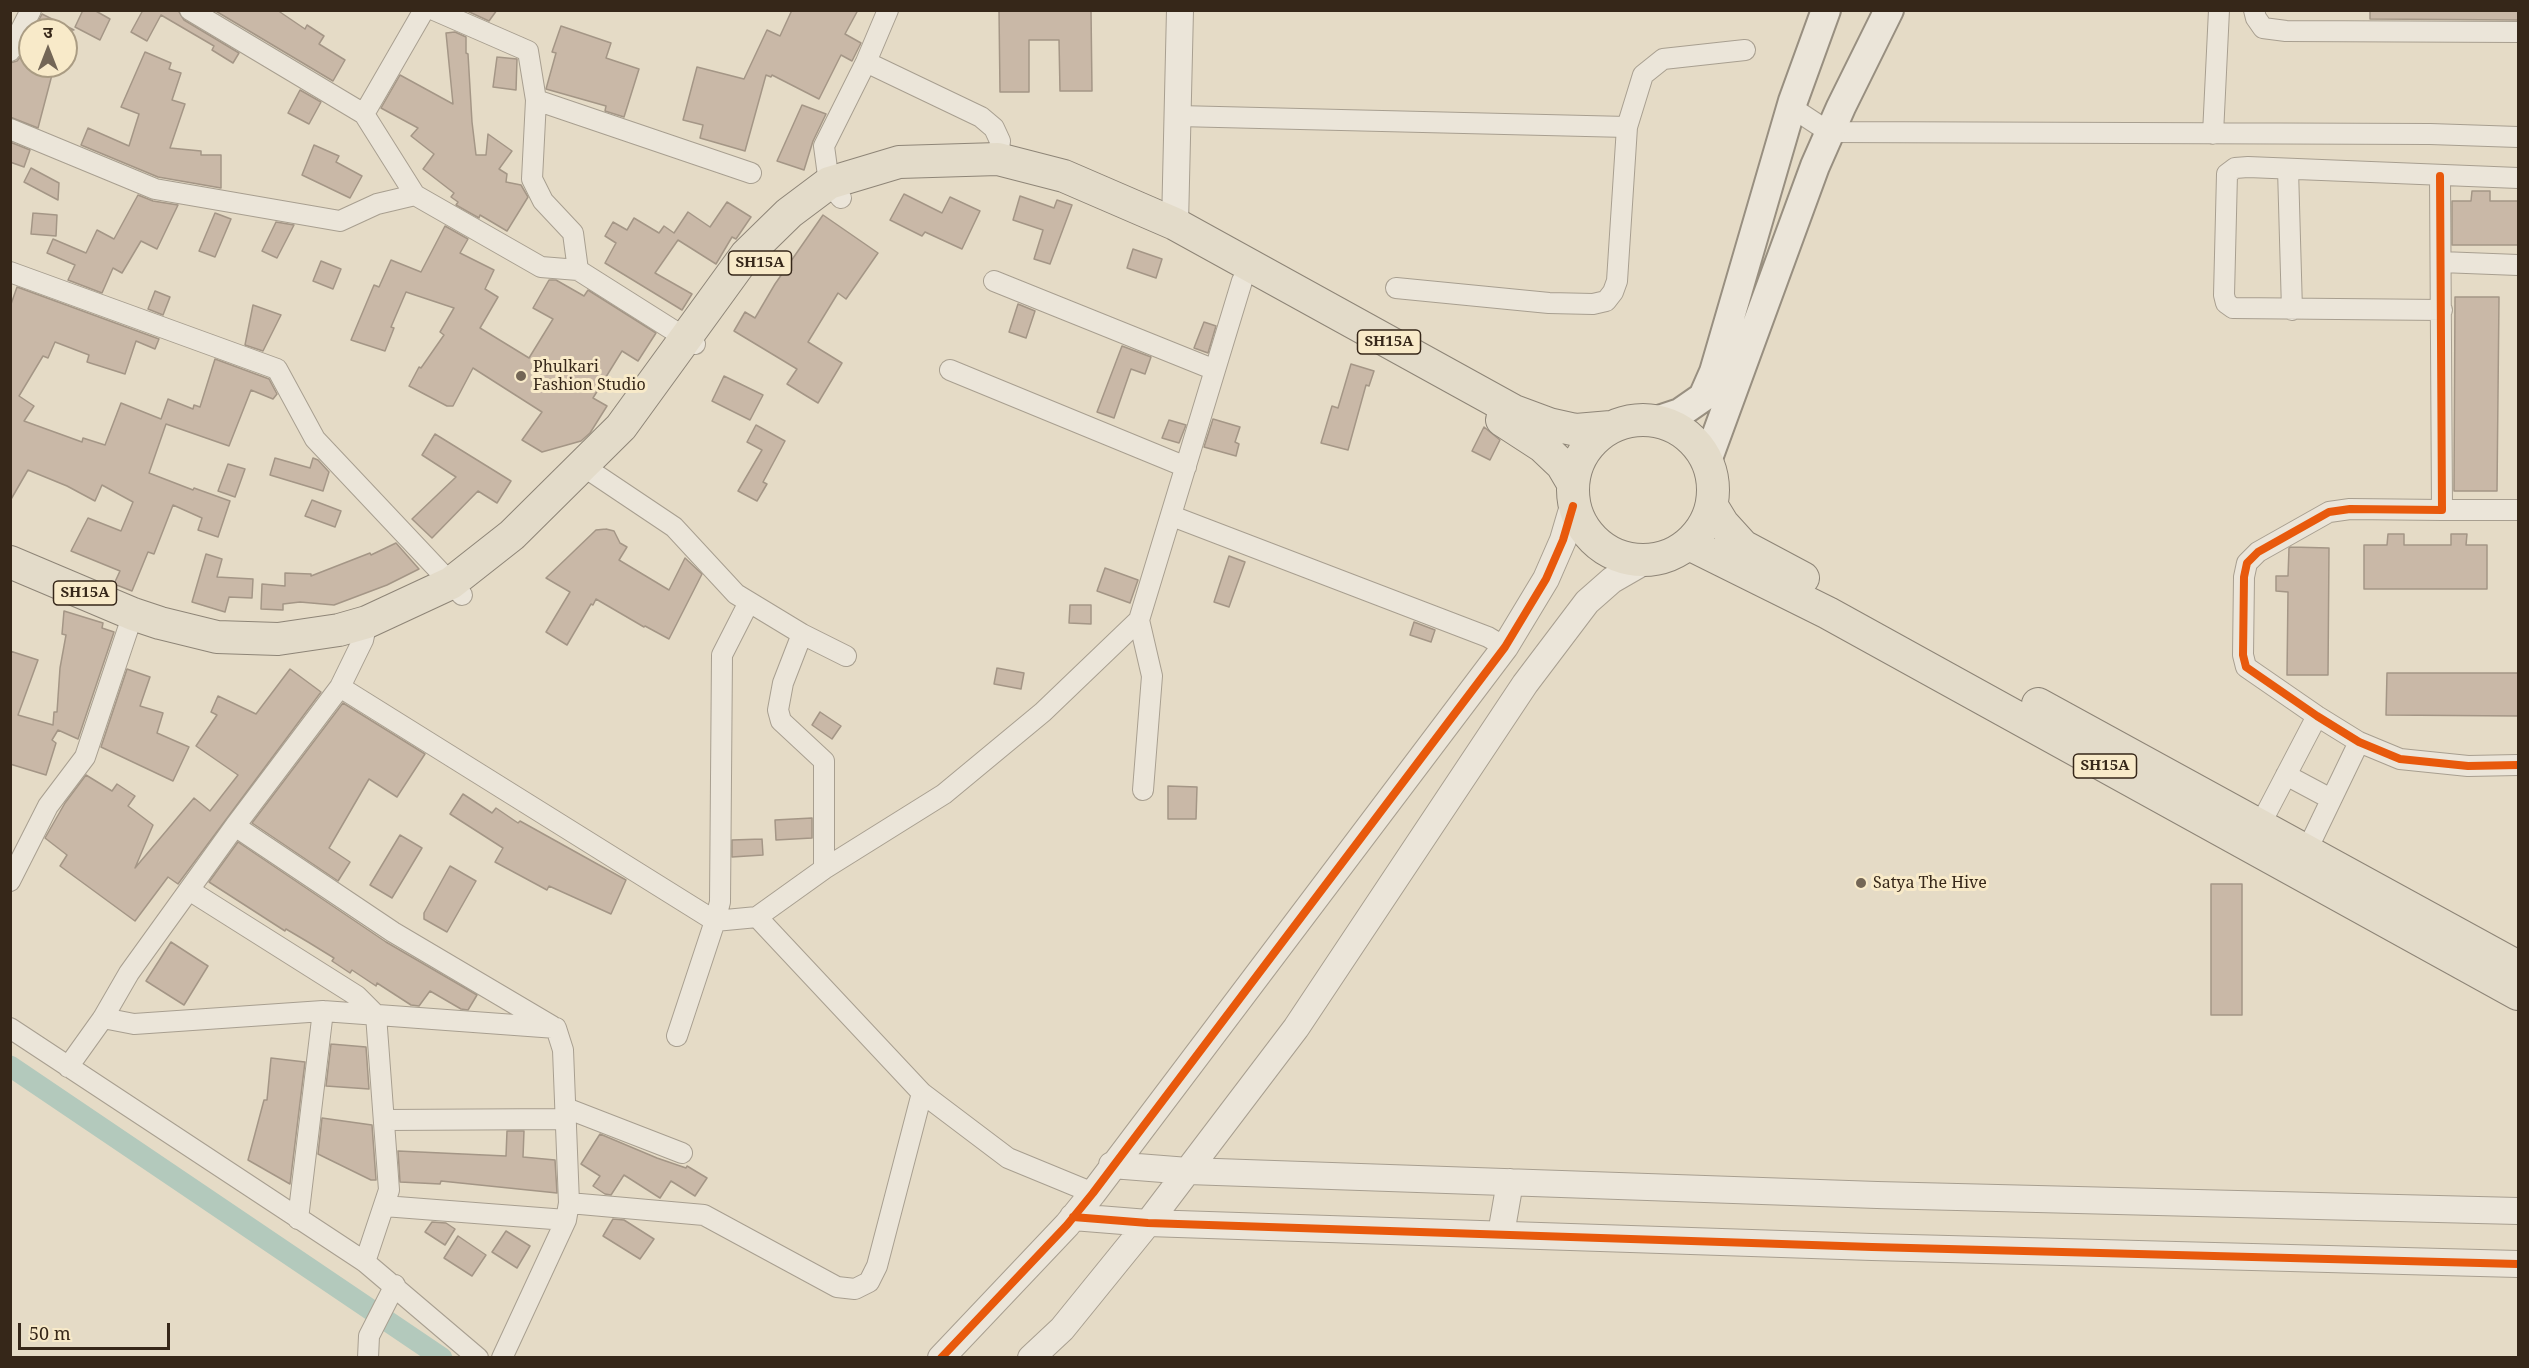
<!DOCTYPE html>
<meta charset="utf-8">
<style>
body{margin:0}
#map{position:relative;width:2529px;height:1368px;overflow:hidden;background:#e5dbc6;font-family:"Noto Serif","Noto Sans Devanagari",serif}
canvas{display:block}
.frame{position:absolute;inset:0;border:12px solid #362719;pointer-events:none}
.north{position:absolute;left:18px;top:18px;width:60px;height:60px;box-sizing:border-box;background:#f8eac9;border:2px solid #aa9c83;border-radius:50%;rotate:0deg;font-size:16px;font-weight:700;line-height:24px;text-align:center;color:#362719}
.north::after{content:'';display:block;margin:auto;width:21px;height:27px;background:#736656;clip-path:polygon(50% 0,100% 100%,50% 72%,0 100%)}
.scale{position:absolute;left:18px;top:1323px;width:152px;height:27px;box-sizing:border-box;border:3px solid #362719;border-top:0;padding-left:8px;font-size:18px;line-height:21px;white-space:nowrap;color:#362719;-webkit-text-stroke:4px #f8eac9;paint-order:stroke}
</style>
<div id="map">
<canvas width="2529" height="1368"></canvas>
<div class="frame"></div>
<div class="north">उ</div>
<div class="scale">50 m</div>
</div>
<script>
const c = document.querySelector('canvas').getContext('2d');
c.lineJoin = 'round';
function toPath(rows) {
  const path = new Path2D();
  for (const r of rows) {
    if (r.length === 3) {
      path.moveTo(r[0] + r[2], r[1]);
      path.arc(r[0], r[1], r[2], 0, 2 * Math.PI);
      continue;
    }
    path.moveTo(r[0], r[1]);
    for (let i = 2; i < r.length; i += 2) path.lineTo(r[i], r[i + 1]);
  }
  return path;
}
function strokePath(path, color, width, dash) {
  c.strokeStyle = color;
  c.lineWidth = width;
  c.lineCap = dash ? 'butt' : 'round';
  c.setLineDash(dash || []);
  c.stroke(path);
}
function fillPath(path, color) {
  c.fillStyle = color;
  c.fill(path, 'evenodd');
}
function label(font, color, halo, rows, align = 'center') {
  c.font = font + ' "Noto Serif",serif';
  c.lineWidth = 6;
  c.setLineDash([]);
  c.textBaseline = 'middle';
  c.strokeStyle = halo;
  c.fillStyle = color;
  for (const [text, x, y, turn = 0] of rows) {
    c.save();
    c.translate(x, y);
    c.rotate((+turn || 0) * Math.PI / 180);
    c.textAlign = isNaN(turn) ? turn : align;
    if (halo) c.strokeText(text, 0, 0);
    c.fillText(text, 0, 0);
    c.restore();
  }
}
strokePath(toPath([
 [10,1066,442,1358]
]), '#b3c9bc', 21);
const building = toPath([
 [83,10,94,10,110,19,100,40,75,27,83,10],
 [143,10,178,10,184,20,239,53,233,63,212,50,214,46,161,15,147,41,131,32,143,10],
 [214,10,277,10,305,29,307,25,324,36,319,44,345,60,333,81,214,10],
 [465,10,497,10,489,21,465,10],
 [792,10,858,10,845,34,861,43,852,61,841,55,819,99,772,75,771,77,766,75,745,151,700,138,703,125,683,120,697,67,744,79,767,30,780,36,792,10],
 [999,10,1091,10,1092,91,1060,91,1059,40,1029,40,1029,92,1000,92,999,10],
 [2370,10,2518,10,2518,20,2370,19,2370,10],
 [42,14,74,30,34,30,42,14],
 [561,26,611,43,606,58,639,69,624,117,605,111,606,106,546,89,556,53,552,52,561,26],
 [455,32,466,37,466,53,468,54,472,122,476,155,486,155,488,134,512,151,499,169,507,174,506,182,521,185,528,197,507,231,480,215,479,218,456,205,458,202,451,197,454,193,423,169,434,154,411,136,418,128,381,108,400,75,453,104,446,33,455,32],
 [145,52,171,63,169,69,181,73,172,100,185,104,170,148,201,151,201,155,221,155,221,188,158,177,81,145,88,128,129,146,139,114,121,107,145,52],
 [22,55,30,58,30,66,49,66,47,70,53,71,38,128,10,117,10,63,17,61,22,55],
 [497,57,517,59,516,90,493,87,497,57],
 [300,90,321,102,309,124,288,113,300,90],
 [802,105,826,114,813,141,804,170,777,161,802,105],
 [10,142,30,150,24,167,10,162,10,142],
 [314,145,339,156,336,162,362,176,350,198,302,175,314,145],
 [31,168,59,183,58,200,24,182,31,168],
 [2472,191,2490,191,2490,201,2518,201,2518,245,2452,245,2452,201,2471,201,2472,191],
 [904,194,942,213,950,197,980,211,962,249,925,232,922,236,890,220,904,194],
 [138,195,153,201,178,205,157,249,141,241,122,273,113,268,102,293,68,280,75,265,47,253,53,239,86,253,97,230,114,239,138,195],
 [1020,196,1054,208,1057,200,1072,205,1050,264,1034,259,1043,230,1013,220,1020,196],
 [727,202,751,217,736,239,732,237,716,264,678,240,655,273,692,294,682,310,605,263,616,243,605,236,613,222,627,230,634,218,659,233,664,226,674,233,688,212,710,227,727,202],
 [33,213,57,215,56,236,31,234,33,213],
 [215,213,231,219,215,257,199,251,215,213],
 [823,215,878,253,846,299,838,293,808,342,842,363,818,403,787,384,797,369,734,331,745,312,755,318,775,284,823,215],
 [276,222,294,225,277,258,262,251,276,222],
 [445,226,468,239,460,253,494,270,485,289,498,297,480,328,529,358,553,319,533,308,549,280,556,280,584,296,588,290,656,333,638,361,622,351,593,398,607,406,590,433,581,441,542,452,522,440,542,412,473,368,453,406,447,406,409,386,419,367,421,368,444,335,440,332,454,308,406,292,391,327,394,328,385,351,351,340,374,285,379,287,391,260,421,272,445,226],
 [1133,249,1162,259,1156,278,1127,268,1133,249],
 [321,261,341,269,333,289,313,281,321,261],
 [17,287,159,339,155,349,136,341,125,374,87,362,89,355,55,342,48,358,43,356,19,396,34,406,24,421,82,442,83,438,105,445,121,403,161,419,168,399,193,409,194,405,200,407,215,359,269,379,277,394,273,399,251,390,229,446,166,424,149,473,193,490,194,488,230,501,218,537,198,530,202,518,173,505,154,554,148,552,132,591,114,584,120,571,71,551,88,518,121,531,133,502,102,485,95,501,67,486,28,470,10,501,10,307,17,287],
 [155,291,170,297,163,315,148,309,155,291],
 [2455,297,2499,297,2497,491,2454,491,2455,297],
 [1018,304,1035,311,1026,338,1009,332,1018,304],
 [253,305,281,315,263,351,245,345,253,305],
 [1204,322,1216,326,1208,353,1194,348,1204,322],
 [1122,346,1151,357,1145,374,1131,369,1114,418,1097,412,1122,346],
 [1351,364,1374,371,1369,386,1366,385,1348,450,1321,443,1332,406,1338,408,1351,364],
 [724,376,763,395,750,420,712,401,724,376],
 [1213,419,1240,427,1235,442,1239,444,1236,456,1204,447,1213,419],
 [1169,420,1186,425,1179,443,1162,438,1169,420],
 [756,425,785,441,763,482,767,484,757,501,738,491,762,450,747,442,756,425],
 [1484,427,1500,440,1490,460,1472,451,1484,427],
 [435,434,511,481,497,503,478,491,432,538,412,519,456,477,422,455,435,434],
 [275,458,310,468,313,458,318,460,329,472,323,491,270,475,275,458],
 [228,464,245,469,235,497,218,491,228,464],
 [312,500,341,511,335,527,305,516,312,500],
 [606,529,614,531,620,543,627,547,619,560,669,590,685,558,702,574,669,639,645,626,644,627,596,599,593,605,591,604,567,645,546,632,570,592,546,578,596,530,606,529],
 [2388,534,2404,534,2404,545,2451,545,2451,534,2467,534,2466,545,2487,545,2487,589,2364,589,2364,545,2387,545,2388,534],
 [396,543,419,569,387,585,334,605,300,602,283,604,283,610,261,609,262,584,285,586,285,573,311,574,311,576,370,553,371,555,396,543],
 [2291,547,2329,548,2328,675,2287,675,2288,592,2276,591,2276,576,2288,576,2289,548,2291,547],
 [206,554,222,559,217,577,253,579,252,598,229,597,225,612,192,602,206,554],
 [1229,556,1245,562,1229,607,1214,602,1229,556],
 [1105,568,1138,580,1130,603,1097,591,1105,568],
 [1070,605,1091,605,1091,624,1069,623,1070,605],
 [64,611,103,623,102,628,114,632,79,736,78,739,58,730,52,740,56,743,46,775,10,764,10,651,38,660,18,715,53,725,54,712,57,712,60,668,66,635,62,634,64,611],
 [1414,622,1435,630,1431,642,1410,635,1414,622],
 [997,668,1024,673,1021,689,994,684,997,668],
 [127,669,150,677,140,706,163,713,157,733,189,747,173,781,101,747,127,669],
 [290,669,321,692,178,884,168,877,135,921,60,866,67,855,45,838,65,803,86,775,112,791,117,784,135,796,128,806,153,825,135,868,194,798,210,811,238,775,196,746,217,715,211,712,218,696,256,714,290,669],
 [2387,673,2518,673,2518,716,2386,715,2387,673],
 [343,703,425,754,397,797,369,779,329,848,350,862,338,881,252,823,343,703],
 [820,712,841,726,832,739,812,725,820,712],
 [1168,786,1197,787,1196,819,1168,819,1168,786],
 [463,794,492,813,496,808,518,823,520,821,626,880,611,914,549,886,547,890,495,862,503,848,450,814,463,794],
 [812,818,812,838,776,840,775,820,812,818],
 [400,835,422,848,392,898,370,885,400,835],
 [762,839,763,855,732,857,732,840,762,839],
 [238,842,386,942,477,995,468,1010,461,1009,430,991,419,1006,411,1005,377,983,376,986,352,970,350,973,332,961,334,958,308,942,286,929,285,931,209,882,238,842],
 [450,866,476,881,447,932,424,919,424,913,450,866],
 [2211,884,2242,884,2242,1015,2211,1015,2211,884],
 [171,942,208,966,184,1005,146,981,171,942],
 [331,1044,366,1047,369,1089,326,1086,331,1044],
 [271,1058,305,1062,290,1184,248,1160,264,1100,267,1100,271,1058],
 [322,1118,372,1125,376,1180,371,1180,318,1154,322,1118],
 [507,1131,524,1131,523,1157,555,1160,557,1193,441,1181,440,1184,400,1182,398,1151,506,1156,507,1131],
 [600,1134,657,1158,686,1168,687,1166,707,1178,695,1196,671,1181,660,1198,624,1175,611,1195,605,1194,593,1186,600,1176,581,1164,600,1134],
 [613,1219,624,1220,654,1239,640,1259,603,1236,613,1219],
 [432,1222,446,1223,455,1229,445,1245,425,1232,432,1222],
 [506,1231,530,1246,517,1268,492,1252,506,1231],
 [458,1236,486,1255,472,1276,444,1258,458,1236]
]);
fillPath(building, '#c9b8a7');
strokePath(building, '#a49686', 1.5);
const minor = toPath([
 [190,10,364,114,415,195,541,267,578,270,695,344],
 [434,10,528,51,536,100,751,173],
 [2254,10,2256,18,2263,28,2286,31,2518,32],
 [10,51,31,10],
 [866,62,981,117,994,128,1000,141,998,159],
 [536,100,532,179,543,201,573,233,578,270],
 [1791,107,1829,132,2430,134,2518,137],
 [364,114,424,10],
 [1178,116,1627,127,1643,75,1663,59,1745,50],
 [10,129,155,189,340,221,377,204,415,195],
 [2213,134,2219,10],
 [2288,169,2292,310],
 [2440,176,2442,510,2350,509,2329,512,2258,552,2247,563,2244,577,2243,655,2246,667,2317,716,2359,742,2400,759,2468,766,2518,765],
 [841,198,829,183,824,146,866,62,888,10],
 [2441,262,2518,265],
 [10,272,277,369,315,439,462,595],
 [994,281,1215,370],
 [1396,288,1549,303,1593,304,1606,301,1613,292,1617,281,1627,127],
 [2442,310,2233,308,2226,303,2224,295,2227,174,2235,168,2248,167,2518,178],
 [950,370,1186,467],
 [583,466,674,527,736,594,802,634,846,656],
 [2442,510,2518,510],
 [1172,516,1488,637,1505,647],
 [749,602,722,655,720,902,715,921,757,917],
 [1139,620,1152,676,1143,790],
 [802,634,783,683,778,710,781,721,824,761,824,869,757,917,922,1093,1008,1158,1093,1193],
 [340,687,715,921,677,1036],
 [2286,775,2331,799],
 [2260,825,2317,716],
 [235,826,393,932,552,1026],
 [2307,850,2359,742],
 [824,869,944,794,1043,712,1139,620,1242,281],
 [10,881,48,806,85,757,133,614],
 [189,890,357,996,376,1015,389,1190,365,1262],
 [103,1018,134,1024,323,1011,556,1028,563,1050,569,1203,566,1220,502,1358],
 [10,1028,365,1262,478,1358],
 [68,1067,103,1018,129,973,235,826,340,687,363,640,367,622],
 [566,1108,682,1153],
 [385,1120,566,1119],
 [569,1203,704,1215,837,1287,855,1289,869,1282,877,1266,922,1093],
 [384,1206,566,1220],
 [298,1219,323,1011],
 [368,1358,369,1336,395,1285]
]);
const tertiary = toPath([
 [1175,224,1180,10],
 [1112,1165,1188,1171,1877,1195,2518,1211],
 [1073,1217,1148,1223,1872,1247,2518,1264],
 [1501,1234,1510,1182],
 [941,1358,1067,1225,1093,1193,1505,647,1546,579,1563,540,1573,506],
 [1031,1358,1062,1329,1148,1223,1296,1028,1525,684,1587,602,1612,580,1645,561]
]);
const secondary = toPath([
 [1656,421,1680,413,1703,397,1714,372,1793,101,1826,10],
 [1707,461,1815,166,1841,107,1889,10]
]);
const primary = toPath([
 [1643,490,70],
 [1502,420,1542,446,1562,465,1572,482],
 [1712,506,1723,524,1743,546,1803,578],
 [1689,544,1828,613,2518,994],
 [10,562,133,614,160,623,217,637,278,639,339,630,367,622,451,583,512,535,621,427,746,255,789,213,829,183,899,162,998,159,1064,176,1175,224,1514,411,1549,424,1576,430,1611,427],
 [2038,704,2518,967]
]);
strokePath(minor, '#a89f90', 22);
strokePath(tertiary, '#a89f90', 28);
strokePath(secondary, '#988f80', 32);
strokePath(primary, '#8e8577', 34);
strokePath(minor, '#ebe5d9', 20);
strokePath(tertiary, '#ebe5d9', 26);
strokePath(secondary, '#ebe5d9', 28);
strokePath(primary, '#e3dbc9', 32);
strokePath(toPath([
 [2440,176,2442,510,2350,509,2329,512,2258,552,2247,563,2244,577,2243,655,2246,667,2317,716,2359,742,2400,759,2468,766,2518,765],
 [1073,1217,1148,1223,1872,1247,2518,1264],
 [941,1358,1067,1225,1093,1193,1505,647,1546,579,1563,540,1573,506]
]), '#e8590c', 8);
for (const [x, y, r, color] of [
 [521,376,6,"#736656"],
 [1861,883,6,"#736656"]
]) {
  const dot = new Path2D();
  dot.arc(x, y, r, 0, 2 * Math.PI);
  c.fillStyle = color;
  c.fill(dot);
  strokePath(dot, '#f8eac9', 2);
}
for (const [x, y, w] of [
 [760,263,63],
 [1389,342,63],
 [85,593,63],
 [2105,766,63]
]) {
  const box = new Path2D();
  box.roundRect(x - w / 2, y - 12, w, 24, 4.5);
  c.fillStyle = '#f8eac9';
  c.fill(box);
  strokePath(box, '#362719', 1.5);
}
label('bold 15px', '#362719', null, [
 ["SH15A",760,263],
 ["SH15A",1389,342],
 ["SH15A",85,593],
 ["SH15A",2105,766]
]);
label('16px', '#362719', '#f8eac9', [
 ["Phulkari",533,367],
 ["Fashion Studio",533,385],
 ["Satya The Hive",1873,883]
], 'left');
</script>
